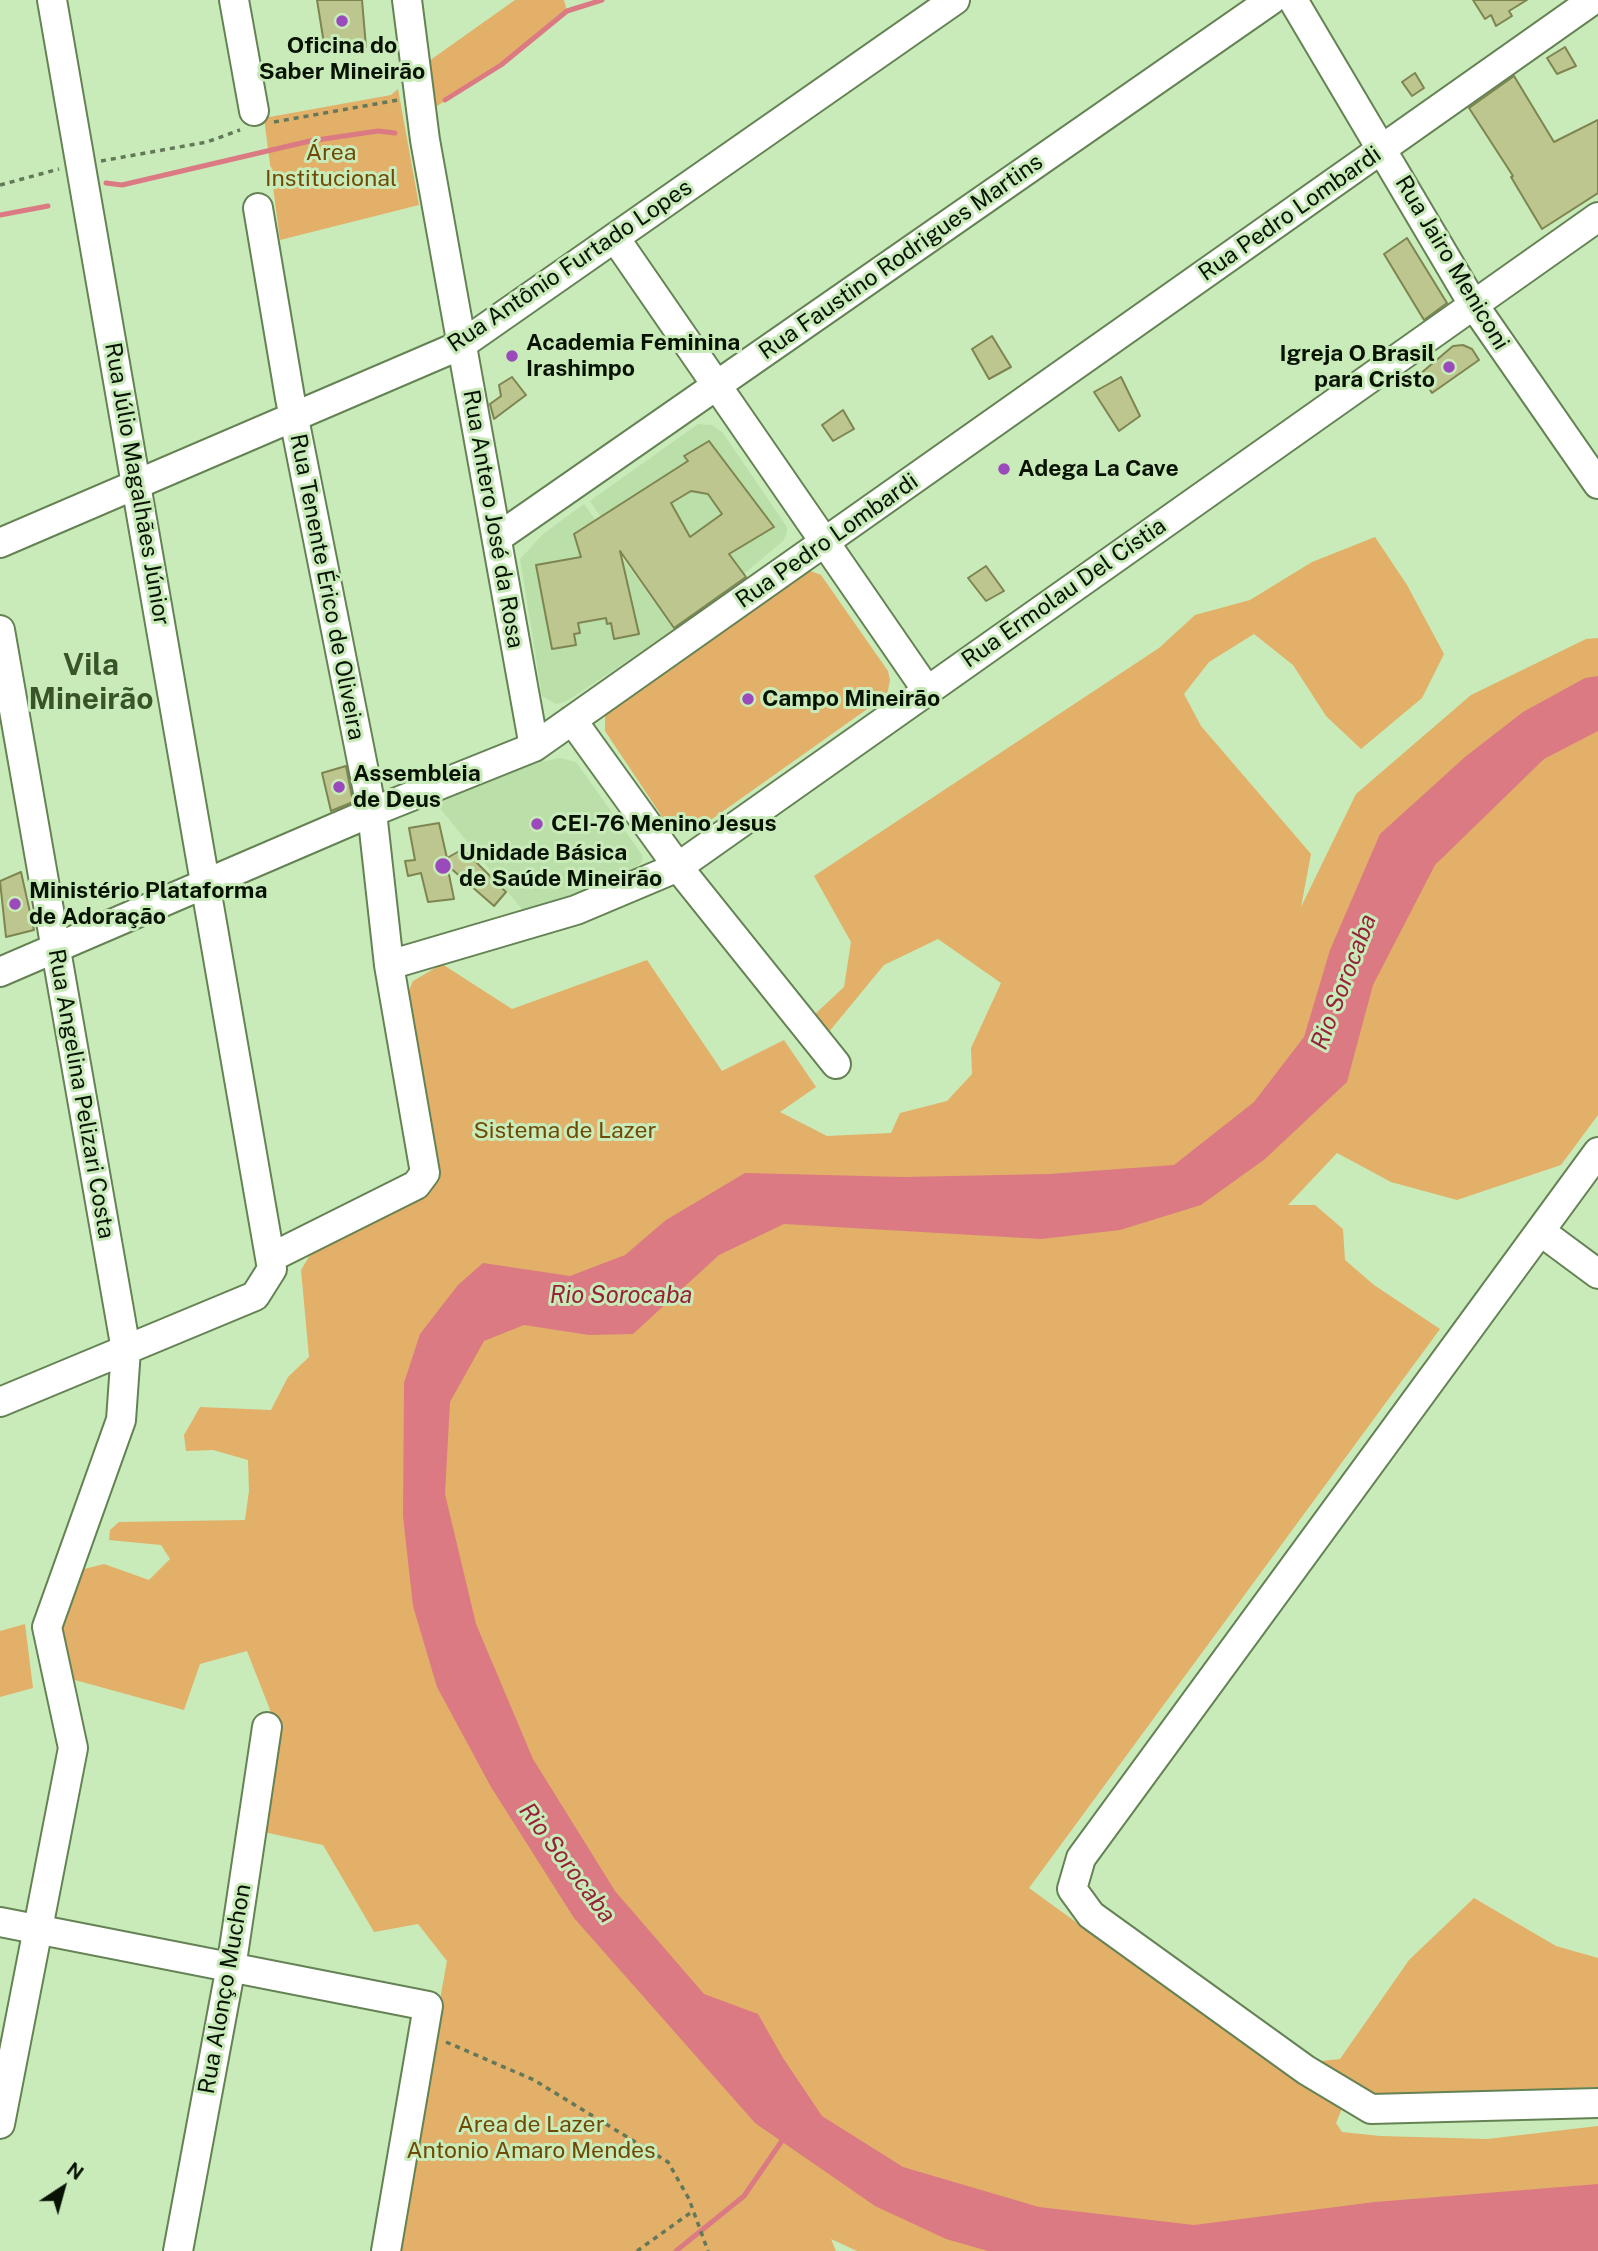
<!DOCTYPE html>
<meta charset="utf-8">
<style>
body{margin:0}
#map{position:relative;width:1598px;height:2251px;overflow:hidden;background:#c9ebb9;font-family:"Public Sans",sans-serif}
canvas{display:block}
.north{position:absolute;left:28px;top:2153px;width:70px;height:70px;-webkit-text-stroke:5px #c9ebb9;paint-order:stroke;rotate:36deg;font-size:19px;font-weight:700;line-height:28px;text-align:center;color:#081303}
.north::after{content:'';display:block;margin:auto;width:24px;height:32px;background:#081303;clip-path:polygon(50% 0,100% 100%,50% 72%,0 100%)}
</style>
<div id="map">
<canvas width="1598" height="2251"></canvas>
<div class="north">N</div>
</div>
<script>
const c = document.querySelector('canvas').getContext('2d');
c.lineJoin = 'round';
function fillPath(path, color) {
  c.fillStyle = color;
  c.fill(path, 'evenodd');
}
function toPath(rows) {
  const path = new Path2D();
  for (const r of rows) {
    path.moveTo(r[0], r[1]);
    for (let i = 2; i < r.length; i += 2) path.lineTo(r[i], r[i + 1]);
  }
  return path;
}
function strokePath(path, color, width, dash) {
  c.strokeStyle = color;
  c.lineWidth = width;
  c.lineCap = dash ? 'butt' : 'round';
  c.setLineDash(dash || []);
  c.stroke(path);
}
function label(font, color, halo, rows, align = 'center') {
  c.font = font + ' "Public Sans",sans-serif';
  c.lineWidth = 6;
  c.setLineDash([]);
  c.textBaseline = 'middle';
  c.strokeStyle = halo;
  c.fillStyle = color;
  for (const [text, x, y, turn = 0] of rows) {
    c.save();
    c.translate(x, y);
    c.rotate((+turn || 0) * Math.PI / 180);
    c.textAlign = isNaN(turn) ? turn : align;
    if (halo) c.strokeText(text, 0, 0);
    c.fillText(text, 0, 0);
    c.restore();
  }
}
fillPath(toPath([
 [698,424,712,425,723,433,787,527,787,533,783,541,677,630,590,501],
 [584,504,674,630,567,701,556,704,542,696,520,559,543,534],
 [560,758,576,762,643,856,641,863,635,868,565,901,525,913,435,802,536,763]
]), '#badfa8');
fillPath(toPath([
 [515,0,564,0,567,11,501,65,434,108,429,61],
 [398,89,419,205,280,240,264,118,391,95],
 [1375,537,1407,585,1444,654,1422,698,1361,749,1326,716,1293,665,1254,634,1209,662,1184,694,1201,726,1311,854,1301,907,1356,794,1471,695,1586,639,1598,638,1598,1115,1561,1165,1457,1200,1391,1182,1337,1153,1288,1205,1315,1205,1343,1229,1345,1260,1374,1285,1440,1329,1029,1888,1291,2078,1302,2063,1340,2059,1409,1960,1474,1898,1556,1946,1598,1958,1598,2087,1345,2101,1336,2123,1342,2132,1380,2136,1487,2139,1598,2126,1598,2251,857,2251,831,2239,836,2251,394,2251,447,1961,418,1924,374,1932,323,1845,264,1832,276,1725,247,1651,200,1664,184,1710,64,1677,61,1628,80,1570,104,1564,149,1580,170,1559,161,1545,109,1540,110,1530,119,1522,245,1520,249,1491,248,1460,213,1450,186,1451,184,1435,200,1407,271,1410,288,1377,309,1357,301,1270,319,1240,422,1187,406,998,413,981,442,964,512,1009,647,960,722,1071,784,1040,816,1087,780,1112,827,1136,891,1133,900,1113,947,1101,972,1074,971,1048,1001,983,938,939,884,965,828,1033,813,1016,844,987,851,942,814,876,1159,648,1195,615,1250,600,1312,562],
 [808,570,821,575,888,671,890,680,887,695,698,829,687,833,677,831,667,824,605,731,605,712],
 [25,1624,33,1688,0,1697,0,1631]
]), '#e2b068');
fillPath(toPath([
 [1598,676,1598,731,1544,759,1435,865,1373,985,1347,1082,1265,1159,1201,1205,1120,1230,1041,1239,784,1224,719,1255,633,1334,589,1335,524,1325,484,1341,450,1402,445,1494,476,1624,533,1759,615,1891,704,1994,758,2014,783,2058,822,2116,903,2167,1039,2207,1194,2225,1375,2202,1598,2184,1598,2251,988,2251,946,2239,875,2206,755,2123,574,1918,491,1787,437,1687,413,1606,403,1516,404,1383,420,1334,458,1285,483,1263,570,1276,625,1255,666,1220,745,1173,904,1177,1049,1174,1174,1165,1254,1102,1304,1037,1330,950,1380,834,1465,757,1523,712,1585,678]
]), '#db7a83');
strokePath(toPath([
 [445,100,501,65,567,11,602,0],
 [106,183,122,185,310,141,378,131,395,133],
 [0,215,48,206],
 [676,2251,744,2196,786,2135]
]), '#db7a83', 5);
const building = toPath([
 [317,0,362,0,366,47,325,50,317,0],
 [1473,0,1527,0,1509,11,1512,16,1496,26,1491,15,1485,19,1473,0],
 [1565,47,1576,66,1557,74,1547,58,1565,47],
 [1415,73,1424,88,1412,96,1402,82,1415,73],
 [1514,76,1554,142,1598,120,1598,193,1542,229,1511,177,1513,176,1469,108,1514,76],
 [1407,238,1447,303,1424,320,1384,254,1407,238],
 [992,336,1011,367,989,379,972,349,992,336],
 [1463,345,1472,349,1479,360,1432,393,1420,374,1453,346,1463,345],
 [512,377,526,395,494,419,490,404,501,396,499,385,512,377],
 [1121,377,1140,416,1119,431,1094,392,1121,377],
 [843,410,854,429,833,441,822,425,843,410],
 [709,441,774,527,729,554,746,577,674,628,620,551,639,634,614,639,611,623,607,624,606,618,578,623,580,633,574,634,576,645,552,649,536,565,581,557,574,534,688,461,684,456,709,441],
 [691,491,708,494,722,514,690,537,671,503,691,491],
 [986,566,1004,591,986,601,968,578,986,566],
 [346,766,353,802,331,811,322,773,346,766],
 [439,823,447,858,463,849,506,892,494,906,447,865,454,899,428,902,421,873,408,876,405,861,415,860,409,828,439,823],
 [21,872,34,930,6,937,0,881,21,872]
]);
fillPath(building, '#bdc68e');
strokePath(building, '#7e8550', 2);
const minor = toPath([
 [234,0,254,111],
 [407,0,425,140,534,747],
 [1293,0,1473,304,1598,484],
 [258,208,290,398,372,812,389,965,425,1173,416,1185,272,1257],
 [615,238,926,689],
 [497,538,1271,0],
 [0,543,461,345,955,0],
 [0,630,126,1350,121,1420,47,1627,73,1748,0,2124],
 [572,720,678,867,836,1064],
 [389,965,576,910,678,867,1598,217],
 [0,972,372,812,534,747,1593,0],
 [1598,1152,1081,1858,1072,1889,1091,1915,1306,2070,1371,2109,1598,2103],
 [1540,1231,1598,1274],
 [0,1402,255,1296,272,1269,52,0],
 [0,1922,428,2006,386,2251],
 [178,2251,233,1955,267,1727]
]);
strokePath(minor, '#648254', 32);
strokePath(toPath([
 [274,122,398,100],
 [101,161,207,142,240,130],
 [0,185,59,169],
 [446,2042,534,2080,668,2162,689,2199,708,2251],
 [637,2251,693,2211]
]), '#627858', 3.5, [5, 5]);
strokePath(minor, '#fff', 28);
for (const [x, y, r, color] of [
 [342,21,7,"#9a4aba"],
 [512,356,7,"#9a4aba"],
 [1449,367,7,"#9a4aba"],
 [1004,469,7,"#9a4aba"],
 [748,699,7,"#9a4aba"],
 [339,787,7,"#9a4aba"],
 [537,824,7,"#9a4aba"],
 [443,866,9,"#9a4aba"],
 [15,904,7,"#9a4aba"]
]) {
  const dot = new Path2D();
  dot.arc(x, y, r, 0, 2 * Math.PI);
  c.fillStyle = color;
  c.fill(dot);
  strokePath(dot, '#c9ebb9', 2.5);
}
label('bold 23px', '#081303', '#c9ebb9', [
 ["Oficina do",342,46,"center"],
 ["Saber Mineirão",342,72,"center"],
 ["Academia Feminina",526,343],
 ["Irashimpo",526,369],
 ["Igreja O Brasil",1435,354,"right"],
 ["para Cristo",1435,380,"right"],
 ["Adega La Cave",1018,469],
 ["Campo Mineirão",762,699],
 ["Assembleia",353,774],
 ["de Deus",353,800],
 ["CEI-76 Menino Jesus",551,824],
 ["Unidade Básica",459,853],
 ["de Saúde Mineirão",459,879],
 ["Ministério Plataforma",29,891],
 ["de Adoração",29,917]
], 'left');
label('23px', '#6f4a06', '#c9ebb9', [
 ["Área",331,153],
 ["Institucional",331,179],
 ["Sistema de Lazer",565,1131],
 ["Area de Lazer",531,2125],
 ["Antonio Amaro Mendes",531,2151]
]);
label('23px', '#081303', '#c9ebb9', [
 ["Rua Pedro Lombardi",1290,214,-35],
 ["Rua Faustino Rodrigues Martins",901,257,-35],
 ["Rua Jairo Meniconi",1452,263,59],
 ["Rua Antônio Furtado Lopes",570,266,-34],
 ["Rua Júlio Magalhães Júnior",137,484,80],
 ["Rua Antero José da Rosa",493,519,80],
 ["Rua Pedro Lombardi",827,541,-35],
 ["Rua Tenente Érico de Oliveira",327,587,79],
 ["Rua Ermolau Del Cístia",1064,593,-35],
 ["Rua Angelina Pelizari Costa",81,1094,80],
 ["Rua Alonço Muchon",225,1989,-80]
]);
label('italic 24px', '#952238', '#c9ebb9', [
 ["Rio Sorocaba",1344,982,-69],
 ["Rio Sorocaba",621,1296],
 ["Rio Sorocaba",567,1863,53]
]);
label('bold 30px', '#385428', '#c9ebb9', [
 ["Vila",91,666],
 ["Mineirão",91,700]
]);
</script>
